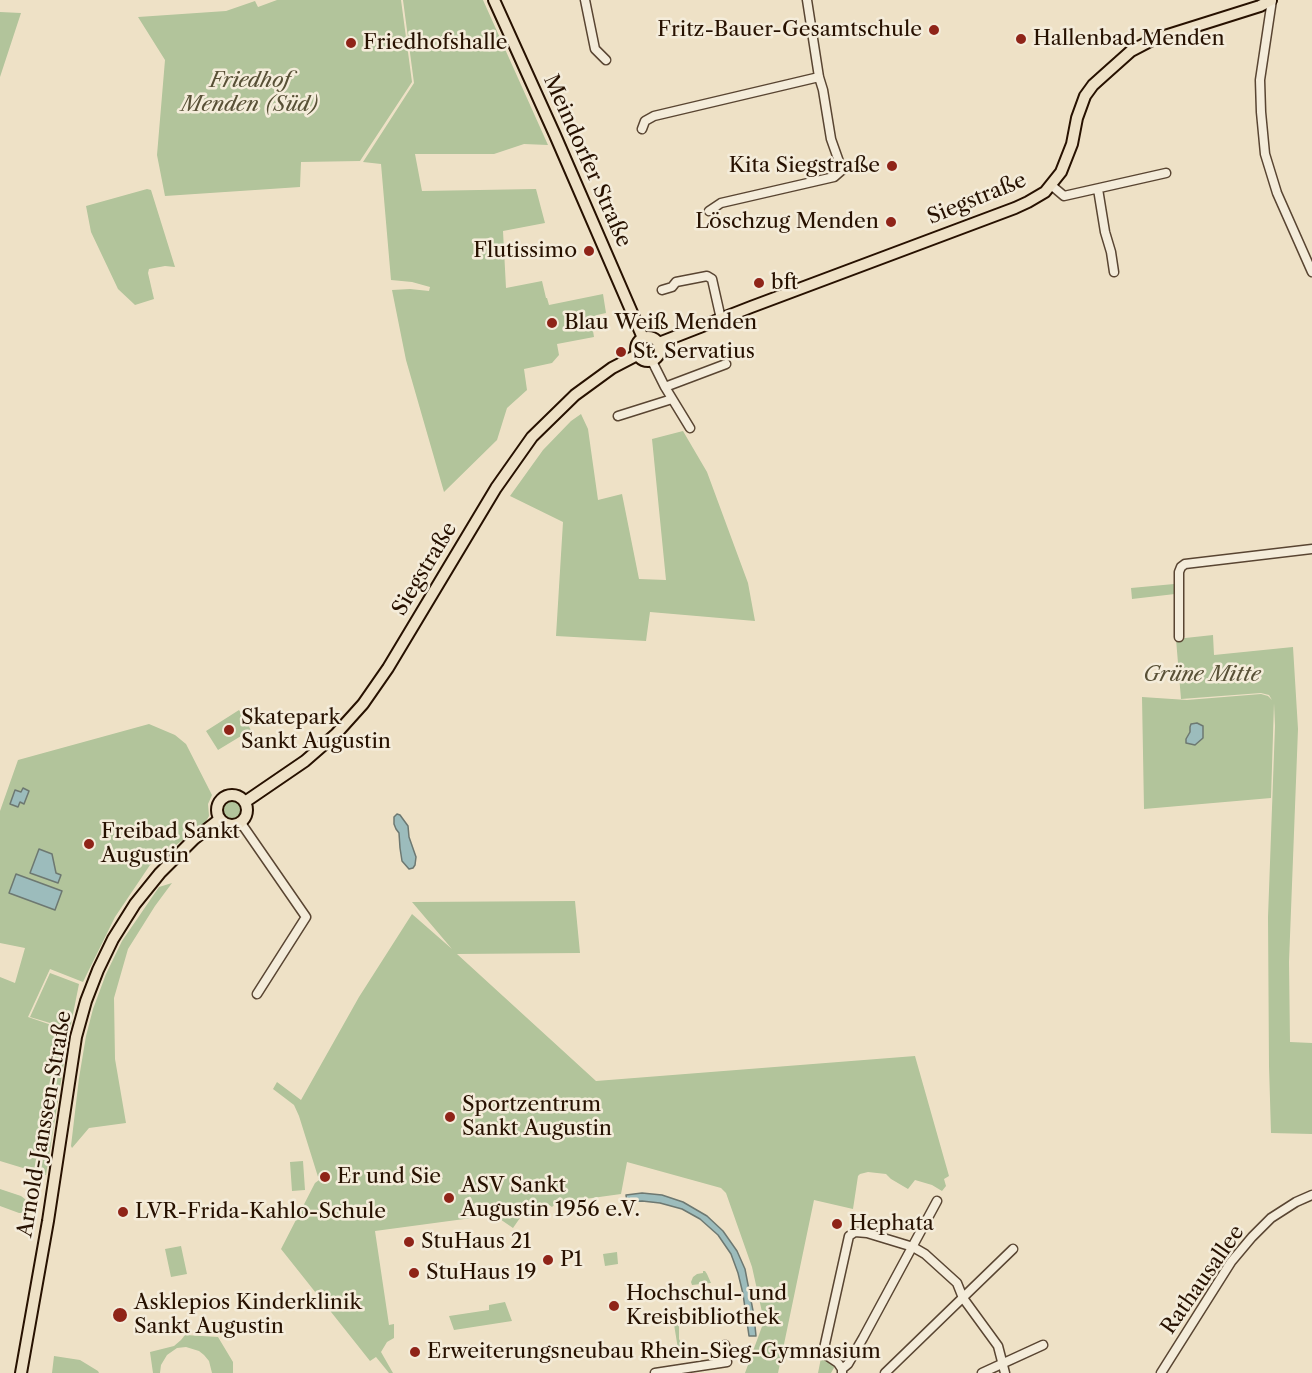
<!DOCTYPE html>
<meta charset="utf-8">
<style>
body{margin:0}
canvas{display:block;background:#eee1c6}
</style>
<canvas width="1312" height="1373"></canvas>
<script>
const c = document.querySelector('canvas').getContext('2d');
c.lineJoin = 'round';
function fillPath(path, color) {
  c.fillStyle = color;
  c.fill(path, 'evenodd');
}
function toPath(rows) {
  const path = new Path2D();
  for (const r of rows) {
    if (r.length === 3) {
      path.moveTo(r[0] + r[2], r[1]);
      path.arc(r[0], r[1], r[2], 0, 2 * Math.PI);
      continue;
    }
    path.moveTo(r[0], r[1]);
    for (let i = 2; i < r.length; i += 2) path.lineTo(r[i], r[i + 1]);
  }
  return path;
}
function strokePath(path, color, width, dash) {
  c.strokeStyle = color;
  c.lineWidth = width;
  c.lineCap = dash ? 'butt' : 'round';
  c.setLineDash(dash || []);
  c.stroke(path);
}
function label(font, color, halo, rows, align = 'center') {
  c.font = font + ' "Libre Caslon Text",serif';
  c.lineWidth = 5;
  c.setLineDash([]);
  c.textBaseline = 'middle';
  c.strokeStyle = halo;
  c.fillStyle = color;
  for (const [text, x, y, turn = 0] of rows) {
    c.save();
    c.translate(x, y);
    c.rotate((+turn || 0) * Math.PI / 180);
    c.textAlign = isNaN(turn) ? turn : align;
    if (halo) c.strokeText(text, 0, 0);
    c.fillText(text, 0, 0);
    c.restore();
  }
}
fillPath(toPath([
 [277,0,401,0,412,82,360,161,301,162,300,187,165,196,157,155,165,60,138,17,226,11,255,1,258,7],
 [403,0,483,0,548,145,524,144,494,154,415,154,422,191,536,189,545,223,503,231,506,288,542,281,546,298,547,298,549,305,603,294,606,313,597,315,591,319,594,337,557,344,559,355,552,363,524,369,527,390,507,408,497,440,444,492,406,360,392,290,410,289,429,291,430,287,412,282,391,280,381,164,363,162,414,83],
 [0,12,21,13,0,77],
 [147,189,151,190,175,267,165,266,149,269,148,273,154,299,135,305,118,289,91,232,86,206],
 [649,350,7],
 [581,414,588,429,598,500,622,494,639,579,666,580,652,439,683,431,707,472,748,583,755,621,650,612,646,641,556,636,563,522,510,496,543,450,571,421],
 [1174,584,1175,594,1132,599,1131,588],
 [1213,635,1214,655,1293,647,1298,729,1289,962,1290,1042,1312,1043,1312,1134,1271,1133,1269,1066,1268,917,1275,726,1274,703,1271,798,1144,809,1142,697,1187,700,1261,694,1268,696,1272,700,1269,695,1261,693,1181,699,1176,639],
 [239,710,251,730,218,750,206,731],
 [149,724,175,735,186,744,212,795,208,804,209,816,205,823,150,865,115,917,83,982,50,969,28,1017,69,1031,46,1175,0,1161,0,977,15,983,25,948,0,943,0,811,18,760],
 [232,811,10],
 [172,883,155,906,128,949,114,998,115,1059,126,1123,89,1128,72,1148,71,1146,79,1078,86,1036,93,1009,106,974,122,941,159,887],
 [575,901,580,953,457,954,596,1081,915,1056,949,1176,944,1179,946,1186,942,1191,932,1185,915,1180,908,1189,891,1179,886,1174,868,1172,860,1174,858,1176,853,1209,814,1200,778,1373,745,1373,764,1321,752,1267,726,1193,721,1188,627,1162,621,1194,556,1203,552,1207,549,1205,529,1205,513,1228,494,1215,375,1231,389,1325,394,1324,394,1338,387,1342,381,1352,393,1373,389,1373,376,1357,370,1361,281,1249,315,1183,319,1180,299,1116,294,1105,273,1089,277,1082,301,1100,359,997,412,914,452,949,412,902],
 [50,973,79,984,70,1029,30,1017],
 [303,1161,305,1190,292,1191,290,1162],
 [0,1189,21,1196,25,1199,27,1202,26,1210,22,1213,19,1213,0,1206],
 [181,1246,187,1274,171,1277,165,1249],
 [617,1252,618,1264,605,1266,603,1254],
 [703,1271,705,1271,707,1274,711,1283,692,1285,691,1282,693,1277,697,1274,703,1273],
 [505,1302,512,1321,454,1330,449,1316,489,1310,489,1305],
 [672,1312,674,1312,679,1324,679,1339,683,1347,678,1349],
 [185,1335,218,1337,233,1362,233,1373,212,1373,209,1361,204,1355,199,1351,186,1347,177,1348,167,1355,161,1365,160,1373,153,1373,150,1352,174,1346,181,1340],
 [54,1356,80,1360,98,1371,99,1373,52,1373],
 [823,1356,835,1366,831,1373,818,1373,821,1358]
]), '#b2c49b');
const water = toPath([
 [1197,723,1203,726,1203,738,1195,745,1186,743,1186,739,1190,732,1190,727,1191,724,1197,723],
 [23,788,29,791,24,804,20,802,18,807,10,804,15,790,21,792,23,788],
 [397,814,400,815,408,826,409,837,416,857,415,865,413,868,409,869,402,861,400,848,399,833,396,829,394,824,394,817,397,814],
 [39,849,52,854,56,873,61,875,58,883,30,873,39,849],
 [16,874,62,891,55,910,9,893,16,874],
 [642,1193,662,1195,683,1202,707,1216,723,1231,737,1251,745,1269,754,1316,756,1336,749,1336,743,1294,738,1273,731,1254,718,1235,700,1219,682,1209,660,1203,642,1201,627,1202,626,1195,642,1193]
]);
fillPath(water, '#9cbcbc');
strokePath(water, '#6d7871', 1.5);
const minor = toPath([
 [585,0,595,49,606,60],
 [1272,0,1260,80,1261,112,1265,154,1277,193,1312,272],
 [642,129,645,121,654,116,819,77],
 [1051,185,1064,196,1166,173],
 [1098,189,1105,232,1111,252,1114,272],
 [709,211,721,203,834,177,842,170,831,139,823,90,819,77,807,0],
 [662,290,672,287,676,282,707,276,712,279,721,319],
 [652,361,665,387,690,428],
 [665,387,726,364],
 [618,416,672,399],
 [1179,637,1179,572,1181,567,1185,564,1312,549],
 [241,823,306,917,257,994],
 [842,1369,848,1364,863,1338,937,1201],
 [655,1373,727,1362,725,1345],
 [842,1373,842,1369,838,1363,823,1353,849,1236,855,1232,867,1233,913,1247,925,1254,957,1283,963,1298,998,1346,1005,1373],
 [885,1373,1013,1249],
 [982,1373,1043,1345],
 [1161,1373,1231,1262,1252,1237,1271,1218,1296,1202,1312,1195]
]);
const major = toPath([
 [494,0,555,135,643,338],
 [648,349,12],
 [659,343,751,307,1015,208,1028,202,1045,192,1061,172,1072,144,1077,118,1085,96,1093,85,1103,76,1131,51,1152,40,1260,6,1271,0],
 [232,810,15],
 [245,802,305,761,336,734,363,704,388,668,496,488,532,437,575,395,612,368,637,355],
 [21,1373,48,1221,76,1037,86,1001,98,970,113,939,135,904,160,873,194,839,220,819]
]);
strokePath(minor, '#594532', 11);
strokePath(major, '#271100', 14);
strokePath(minor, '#f4ecda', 8);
strokePath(major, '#eee1c6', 10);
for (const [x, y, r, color] of [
 [934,30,6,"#8f2418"],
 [1021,39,6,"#8f2418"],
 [351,43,6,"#8f2418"],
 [892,166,6,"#8f2418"],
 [891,222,6,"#8f2418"],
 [589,251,6,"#8f2418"],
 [759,283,6,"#8f2418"],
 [552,323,6,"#8f2418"],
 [621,352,6,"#8f2418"],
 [229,730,6,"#8f2418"],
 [89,844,6,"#8f2418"],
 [450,1117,6,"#8f2418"],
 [325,1177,6,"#8f2418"],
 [449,1198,6,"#8f2418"],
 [123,1212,6,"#8f2418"],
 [837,1224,6,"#8f2418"],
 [409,1242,6,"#8f2418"],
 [548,1260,6,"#8f2418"],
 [414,1273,6,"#8f2418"],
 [614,1306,6,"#8f2418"],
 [120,1315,8,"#8f2418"],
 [415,1352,6,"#8f2418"]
]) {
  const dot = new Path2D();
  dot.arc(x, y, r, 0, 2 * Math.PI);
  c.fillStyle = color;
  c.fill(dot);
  strokePath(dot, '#f4ecda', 2);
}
label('21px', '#271100', '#f4ecda', [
 ["Fritz-Bauer-Gesamtschule",922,30,"right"],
 ["Hallenbad Menden",1033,39],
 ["Friedhofshalle",363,43],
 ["Kita Siegstraße",880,166,"right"],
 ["Löschzug Menden",879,222,"right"],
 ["Flutissimo",577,251,"right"],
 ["bft",771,283],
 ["Blau Weiß Menden",564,323],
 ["St. Servatius",633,352],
 ["Skatepark",241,718],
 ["Sankt Augustin",241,742],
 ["Freibad Sankt",101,832],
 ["Augustin",101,856],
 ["Sportzentrum",462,1105],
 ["Sankt Augustin",462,1129],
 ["Er und Sie",337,1177],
 ["ASV Sankt",461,1186],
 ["Augustin 1956 e.V.",461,1210],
 ["LVR-Frida-Kahlo-Schule",135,1212],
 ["Hephata",849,1224],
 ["StuHaus 21",421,1242],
 ["P1",560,1260],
 ["StuHaus 19",426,1273],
 ["Hochschul- und",626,1294],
 ["Kreisbibliothek",626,1318],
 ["Asklepios Kinderklinik",134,1303],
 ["Sankt Augustin",134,1327],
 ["Erweiterungsneubau Rhein-Sieg-Gymnasium",427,1352]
], 'left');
label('italic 21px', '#585036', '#f4ecda', [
 ["Friedhof",250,81],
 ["Menden (Süd)",250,105],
 ["Grüne Mitte",1202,675]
]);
label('21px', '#271100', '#f4ecda', [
 ["Meindorfer Straße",587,161,66],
 ["Siegstraße",977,199,-22],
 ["Siegstraße",425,569,-59],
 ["Arnold-Janssen-Straße",45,1124,-80],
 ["Rathausallee",1203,1280,-55]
]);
</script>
